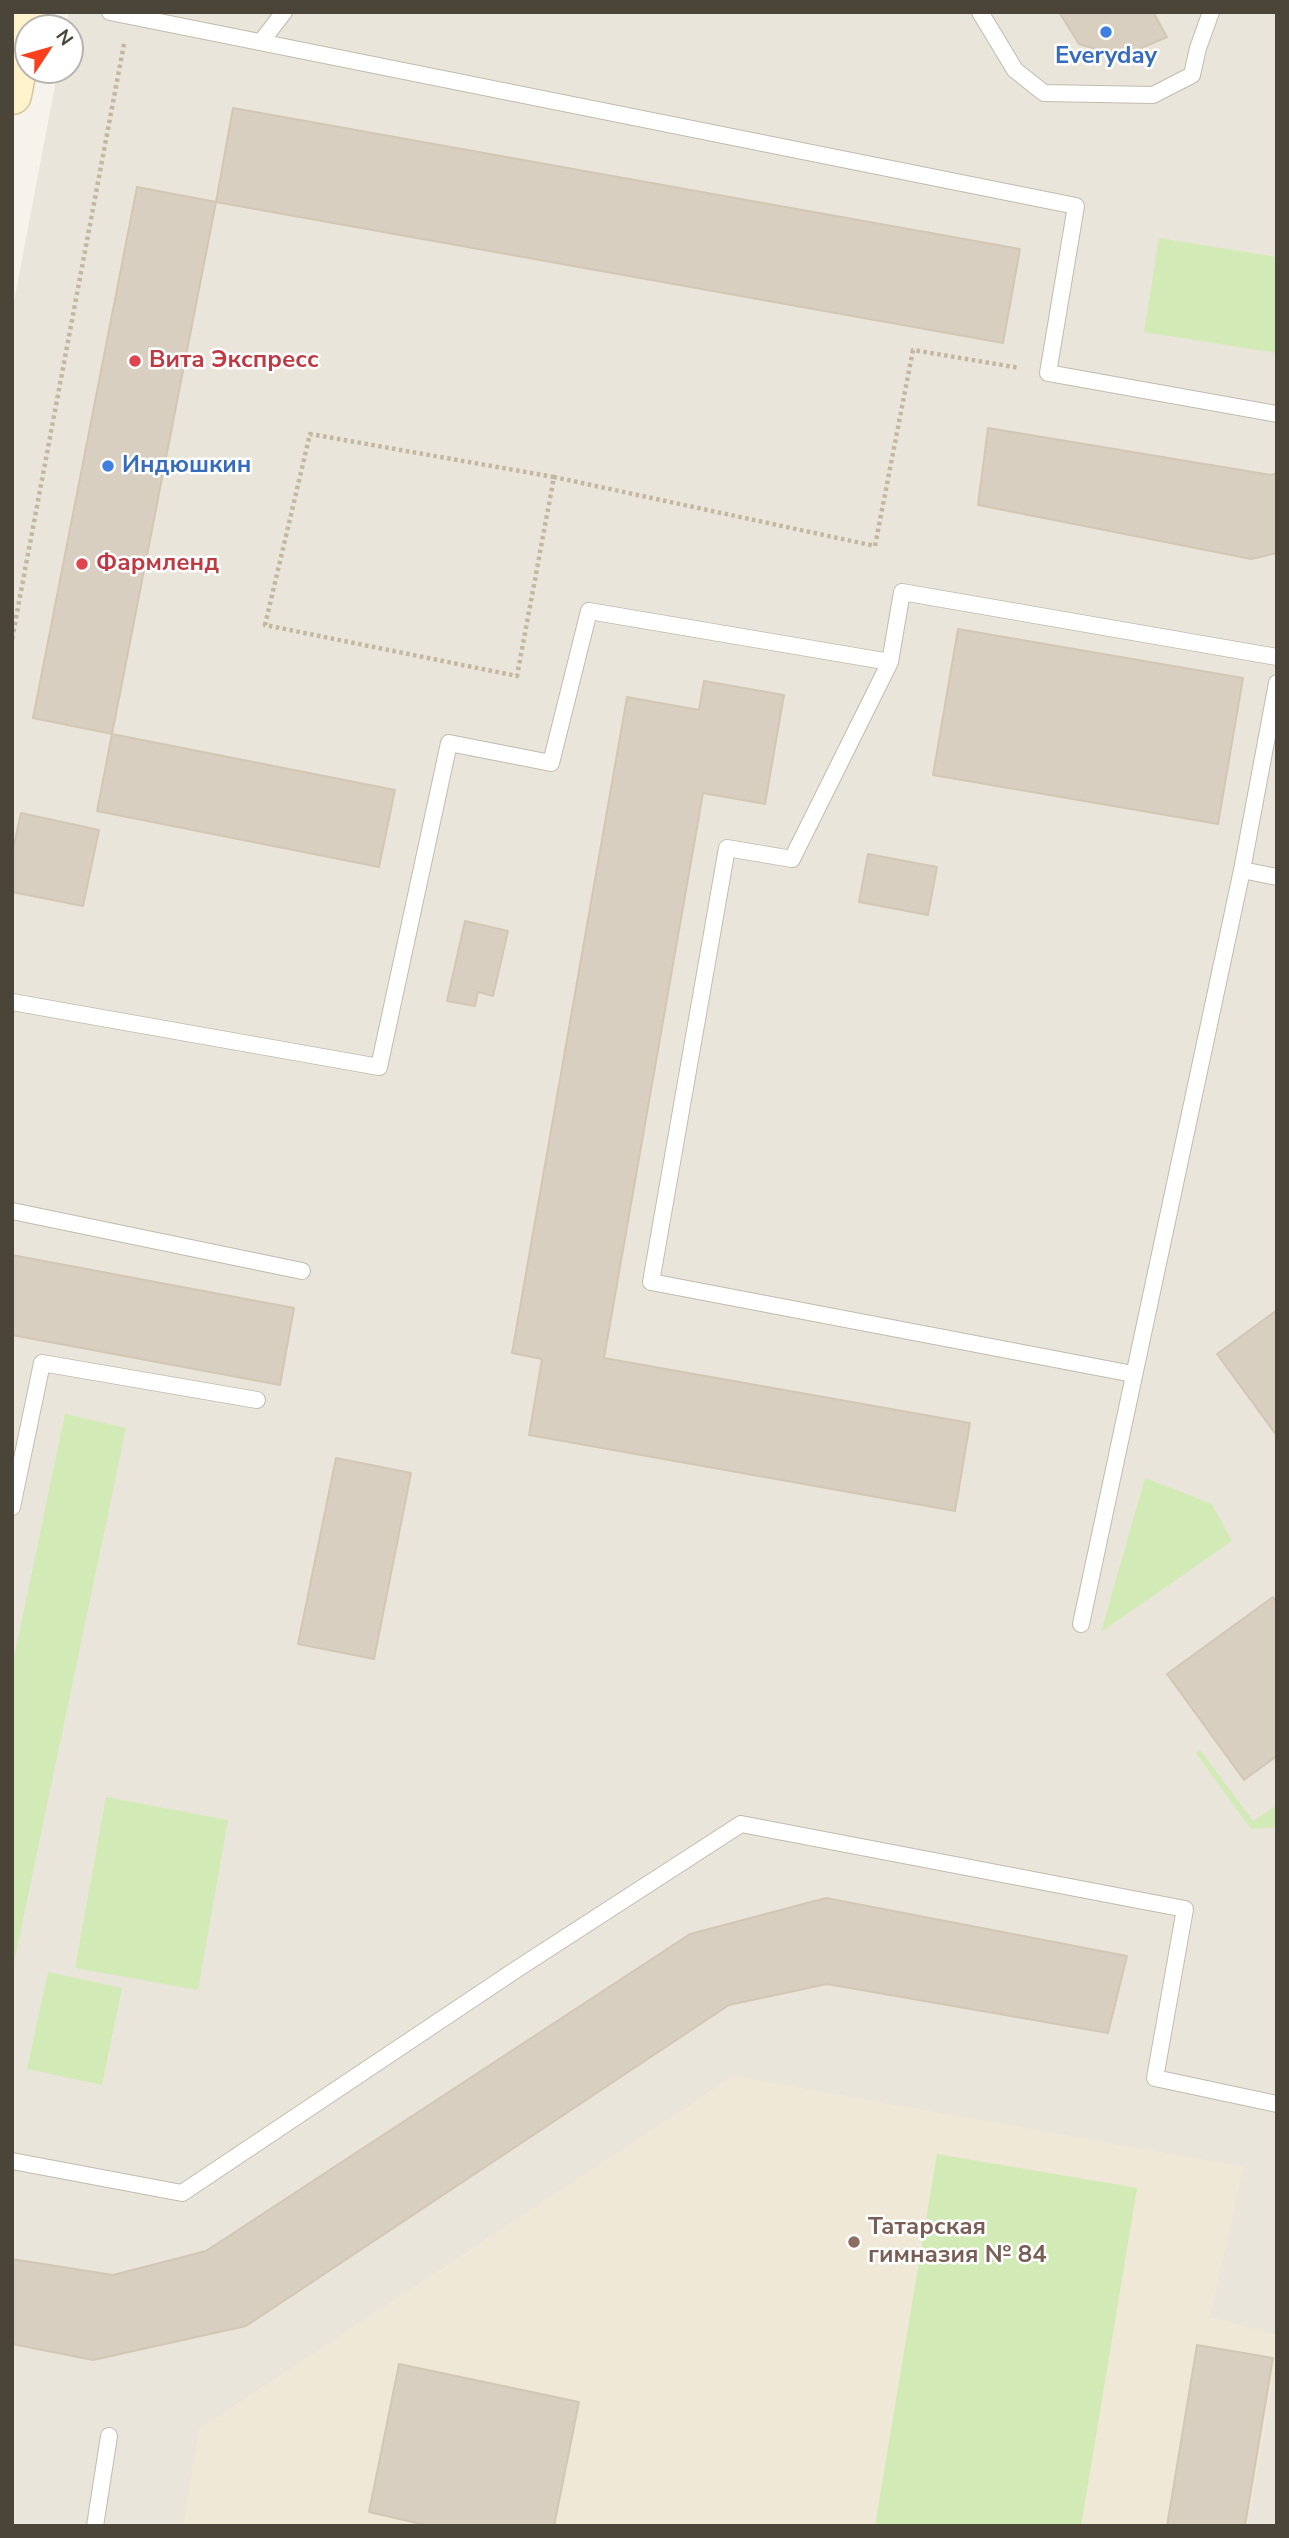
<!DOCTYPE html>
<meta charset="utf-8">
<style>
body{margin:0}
#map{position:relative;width:1289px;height:2538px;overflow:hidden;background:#f6f3ec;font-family:"Nunito Sans",sans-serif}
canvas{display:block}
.frame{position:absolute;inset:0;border:14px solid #4b4439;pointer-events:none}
.north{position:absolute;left:14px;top:14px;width:70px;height:70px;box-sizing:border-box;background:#fff;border:2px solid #b7b4b0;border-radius:50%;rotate:54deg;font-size:19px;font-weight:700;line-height:28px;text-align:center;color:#4b4439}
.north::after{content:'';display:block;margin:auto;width:24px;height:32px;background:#fc3f1d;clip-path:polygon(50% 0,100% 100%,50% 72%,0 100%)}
</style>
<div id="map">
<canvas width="1289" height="2538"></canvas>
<div class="frame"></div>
<div class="north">N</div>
</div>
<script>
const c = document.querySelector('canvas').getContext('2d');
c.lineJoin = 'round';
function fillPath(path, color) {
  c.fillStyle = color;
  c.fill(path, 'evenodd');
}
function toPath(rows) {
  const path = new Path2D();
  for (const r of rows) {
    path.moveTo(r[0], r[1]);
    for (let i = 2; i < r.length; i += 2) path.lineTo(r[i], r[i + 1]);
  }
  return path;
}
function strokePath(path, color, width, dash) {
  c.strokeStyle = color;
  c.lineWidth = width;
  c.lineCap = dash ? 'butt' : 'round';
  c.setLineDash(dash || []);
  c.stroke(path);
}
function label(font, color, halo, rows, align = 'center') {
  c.font = font + ' "Nunito Sans",sans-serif';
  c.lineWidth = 5;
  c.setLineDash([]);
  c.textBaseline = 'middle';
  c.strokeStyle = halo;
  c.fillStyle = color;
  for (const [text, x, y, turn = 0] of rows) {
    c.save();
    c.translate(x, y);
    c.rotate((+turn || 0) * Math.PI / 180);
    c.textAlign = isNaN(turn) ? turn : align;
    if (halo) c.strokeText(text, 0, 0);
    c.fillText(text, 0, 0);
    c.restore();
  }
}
fillPath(toPath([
 [69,12,1277,12,1277,2526,12,2526,12,312,58,70,70,70,70,28,66,28]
]), '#eae5da');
fillPath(toPath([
 [733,2076,1244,2167,1210,2317,1277,2335,1277,2360,1248,2526,183,2526,199,2429]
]), '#efe8d6');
fillPath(toPath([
 [1159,238,1277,257,1277,353,1144,332],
 [65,1414,126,1428,12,1972,12,1667],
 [1145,1478,1212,1504,1232,1541,1101,1632],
 [1200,1750,1253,1821,1277,1805,1277,1827,1251,1829,1196,1753],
 [106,1797,228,1820,198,1990,75,1968],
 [48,1972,122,1988,102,2085,27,2069],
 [937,2154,1137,2188,1081,2526,875,2526]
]), '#d2eab5');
const building = toPath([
 [1059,12,1153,12,1167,37,1120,57,1079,44,1059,12],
 [233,108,1020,249,1003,343,216,202,233,108],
 [137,187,216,202,112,734,33,718,137,187],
 [988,428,1271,475,1277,473,1277,553,1251,559,978,505,988,428],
 [958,629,1243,678,1218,824,933,775,958,629],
 [704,681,784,695,765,804,703,793,604,1358,970,1423,955,1511,529,1435,542,1359,512,1353,627,697,699,710,704,681],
 [112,734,395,790,379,867,97,811,112,734],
 [21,813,99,830,83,906,12,892,12,854,21,813],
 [868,854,937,867,928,915,859,902,868,854],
 [465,921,508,931,493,996,478,992,475,1006,447,1001,465,921],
 [12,1255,294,1308,280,1385,12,1335,12,1255],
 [1277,1310,1277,1436,1217,1354,1277,1310],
 [336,1458,411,1473,374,1659,298,1644,336,1458],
 [1273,1597,1277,1603,1277,1756,1244,1780,1167,1674,1273,1597],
 [826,1898,1127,1956,1108,2033,827,1984,729,2005,246,2326,93,2360,12,2344,12,2259,113,2275,206,2251,690,1934,826,1898],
 [1197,2345,1273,2358,1245,2526,1167,2526,1197,2345],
 [399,2364,579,2402,554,2526,430,2526,369,2512,399,2364]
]);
fillPath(building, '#d8cfc1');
strokePath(building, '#d3c7b4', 2);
const service = toPath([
 [110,12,1076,206,1048,373,1277,414],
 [980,12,1015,70,1044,93,1153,95,1192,75,1198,48,1211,12],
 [261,42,284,12],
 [890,662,792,859,727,848,651,1282,1133,1374],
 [1277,683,1242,870,1277,877],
 [12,1002,379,1067,449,743,551,763,589,611,890,662,902,592,1277,657],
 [12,1211,302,1271],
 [12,1507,42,1363,257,1400],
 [1081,1624,1242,870],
 [12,2161,182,2193,517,1969,741,1824,1185,1909,1155,2078,1277,2104],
 [95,2526,109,2436]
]);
const secondary = toPath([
 [12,95,28,12]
]);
strokePath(service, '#c2bbae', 18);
strokePath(secondary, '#d6c79b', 41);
strokePath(toPath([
 [554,477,310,434,265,625,517,676,554,477,875,546,913,350,1020,368],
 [12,639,124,44]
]), '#c4b79f', 4.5, [3.5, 3.5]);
strokePath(service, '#fff', 16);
strokePath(secondary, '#fff3cd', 38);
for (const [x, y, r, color] of [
 [1106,32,7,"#3f7fe0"],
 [135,361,7,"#e0444e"],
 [108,466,7,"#3f7fe0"],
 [82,564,7,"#e0444e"],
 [854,2242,7,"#8d6e63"]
]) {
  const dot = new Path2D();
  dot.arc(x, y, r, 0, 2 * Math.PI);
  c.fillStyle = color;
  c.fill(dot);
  strokePath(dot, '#fff', 2.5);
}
label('bold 24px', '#366cbe', '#fff', [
 ["Everyday",1106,57],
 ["Индюшкин",122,466,"left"]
]);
label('bold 24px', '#be3a42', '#fff', [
 ["Вита Экспресс",149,361],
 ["Фармленд",96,564]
], 'left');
label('bold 24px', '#785e54', '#fff', [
 ["Татарская",868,2228],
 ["гимназия № 84",868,2256]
], 'left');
</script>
